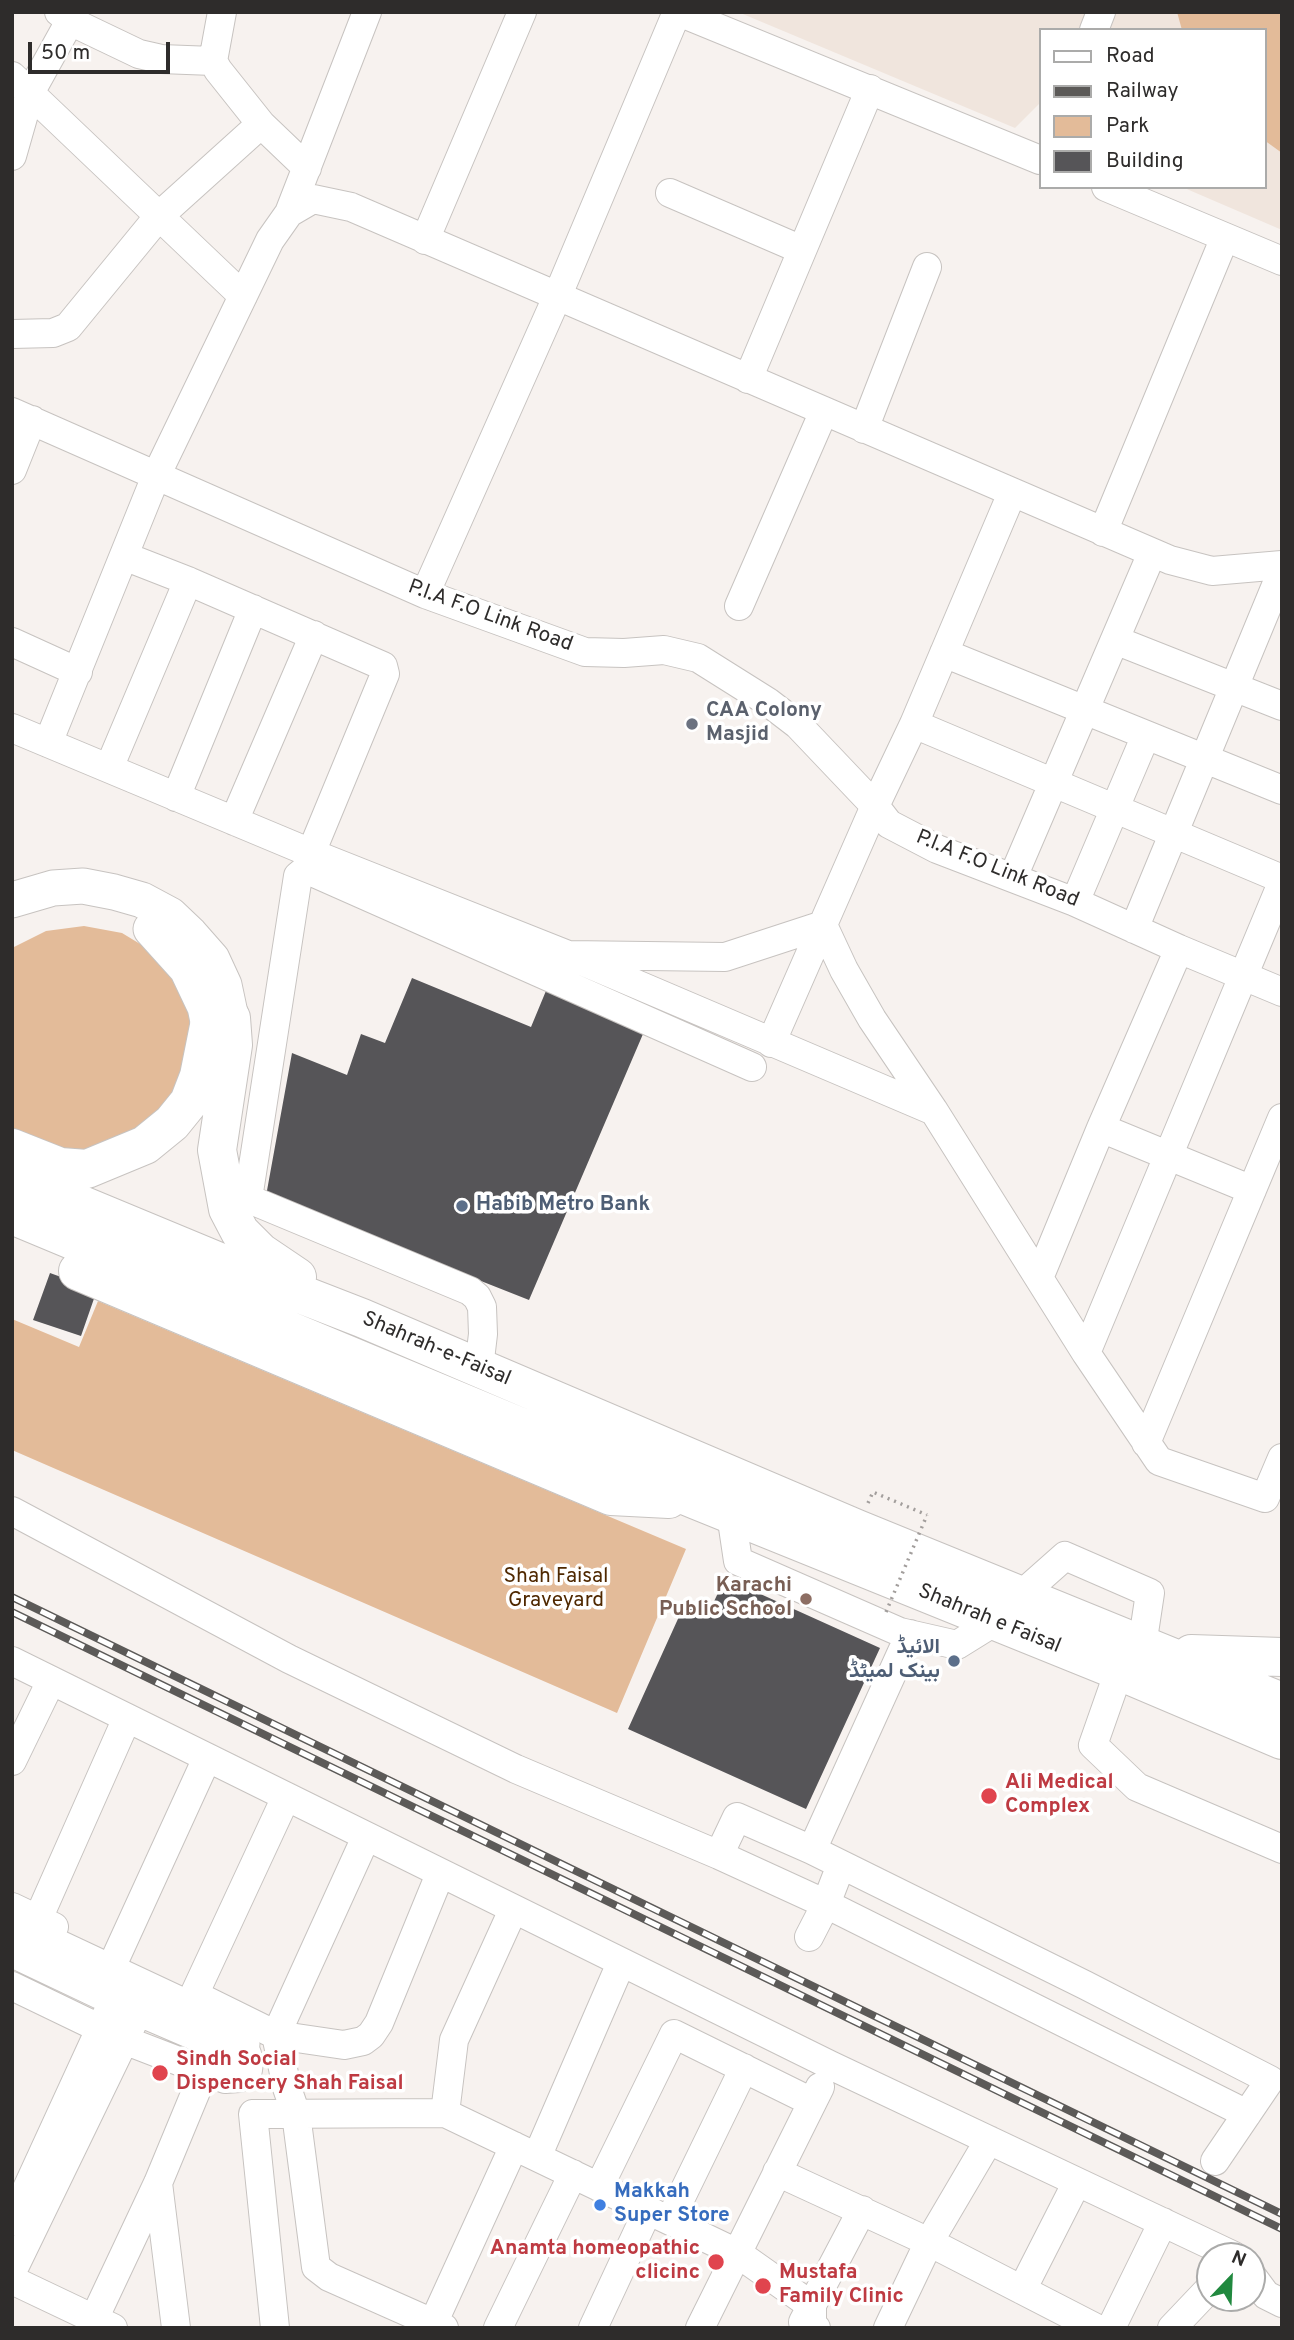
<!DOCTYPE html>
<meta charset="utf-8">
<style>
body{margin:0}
#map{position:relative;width:1294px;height:2340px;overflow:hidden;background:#f7f2ef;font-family:Overpass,sans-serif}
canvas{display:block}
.frame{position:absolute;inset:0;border:14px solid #2e2c2b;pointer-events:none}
.legend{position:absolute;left:1039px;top:28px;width:228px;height:161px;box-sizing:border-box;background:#fff;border:2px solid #ababaa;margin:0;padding:9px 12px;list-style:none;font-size:21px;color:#2e2c2b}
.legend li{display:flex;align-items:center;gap:14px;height:35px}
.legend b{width:35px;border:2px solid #ababaa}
.north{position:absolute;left:1196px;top:2242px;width:70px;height:70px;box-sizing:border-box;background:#fff;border:2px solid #ababaa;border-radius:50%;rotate:23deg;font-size:19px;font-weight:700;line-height:28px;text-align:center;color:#2e2c2b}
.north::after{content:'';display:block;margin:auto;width:24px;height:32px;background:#21893f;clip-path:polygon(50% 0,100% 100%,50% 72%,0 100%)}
.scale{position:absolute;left:28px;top:42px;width:142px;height:32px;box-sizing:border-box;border:4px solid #2e2c2b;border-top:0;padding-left:9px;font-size:21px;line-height:24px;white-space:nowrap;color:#2e2c2b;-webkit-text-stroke:5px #fff;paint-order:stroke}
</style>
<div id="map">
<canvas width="1294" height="2340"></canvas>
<div class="frame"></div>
<ul class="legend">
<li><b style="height:9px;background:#fff"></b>Road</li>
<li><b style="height:9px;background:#5c5a58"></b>Railway</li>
<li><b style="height:19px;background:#e3bb99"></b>Park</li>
<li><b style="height:19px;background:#565558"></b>Building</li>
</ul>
<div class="north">N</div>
<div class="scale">50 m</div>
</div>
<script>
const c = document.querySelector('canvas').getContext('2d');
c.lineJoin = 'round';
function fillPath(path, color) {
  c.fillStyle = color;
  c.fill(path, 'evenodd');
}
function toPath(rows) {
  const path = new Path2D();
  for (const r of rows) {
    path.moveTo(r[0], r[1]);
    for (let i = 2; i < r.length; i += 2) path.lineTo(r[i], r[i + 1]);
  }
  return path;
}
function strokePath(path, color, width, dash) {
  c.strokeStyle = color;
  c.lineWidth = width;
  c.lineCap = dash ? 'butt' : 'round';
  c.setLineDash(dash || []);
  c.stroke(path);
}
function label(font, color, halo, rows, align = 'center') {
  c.font = font + ' Overpass,Vazirmatn,sans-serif';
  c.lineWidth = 7;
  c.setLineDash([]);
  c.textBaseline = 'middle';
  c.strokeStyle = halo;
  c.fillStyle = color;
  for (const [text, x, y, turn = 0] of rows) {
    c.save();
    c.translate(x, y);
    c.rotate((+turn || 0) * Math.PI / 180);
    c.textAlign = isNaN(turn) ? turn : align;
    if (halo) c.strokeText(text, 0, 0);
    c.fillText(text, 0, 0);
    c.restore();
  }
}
fillPath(toPath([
 [738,12,1282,12,1282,230,1182,187,1264,187,1264,30,1040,30,1040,103,1015,128]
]), '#f0e5dd');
fillPath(toPath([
 [1177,12,1282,12,1282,153,1264,140,1264,30,1182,30],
 [84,926,122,933,155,953,179,983,193,1019,194,1057,159,1124,90,1155,53,1152,12,1132,12,948,46,931],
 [98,1301,686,1549,617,1713,12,1450,12,1319,79,1347]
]), '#e3bb99');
fillPath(toPath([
 [412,978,531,1027,548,986,646,1027,529,1300,266,1196,292,1053,347,1075,361,1034,385,1043],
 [50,1273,97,1290,81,1336,33,1320],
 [725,1578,880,1648,806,1809,628,1729,687,1599,710,1610]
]), '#565558');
const minor = toPath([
 [59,12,70,21,139,54,161,59,213,61],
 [222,12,213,61,218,70,261,124,307,168],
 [679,12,1040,160],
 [1094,30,1101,12],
 [12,76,243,296],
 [12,156,30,93,75,12],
 [1106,187,1282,261],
 [670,193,802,250],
 [289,213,367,12],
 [425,240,522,12],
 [12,334,53,333,68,327,159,216,261,124],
 [748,379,870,89],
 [12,412,425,594,585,652,624,653,664,650,698,658,768,702,798,725,875,806,889,824,937,849,1075,902,1179,949,1282,992],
 [864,429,927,267],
 [12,470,32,420],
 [1103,532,1225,237],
 [124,556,188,581,383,666,385,674,311,853],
 [425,594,557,297,677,12],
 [739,606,824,411],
 [1115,640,1282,706],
 [12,642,78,672],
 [944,653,1282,790],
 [914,724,1282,879],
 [12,728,311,853,568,955,934,1111],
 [48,743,156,476,270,240,289,213,313,199,351,207,1170,560,1212,571,1282,565],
 [109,768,188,581],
 [176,797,253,609],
 [234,821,314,635],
 [1013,877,1152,553],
 [1075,902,1146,735],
 [1134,929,1282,571],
 [568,955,725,957,823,925,844,970,872,1019,934,1111,1086,1353,1159,1461,1265,1498,1282,1458],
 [771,1043,875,806,914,724,1012,493],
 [1101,1128,1252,1190],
 [1039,1278,1101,1128,1179,949],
 [1086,1353,1282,883],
 [479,1368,483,1334,482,1307,477,1297,470,1291,256,1202,251,1198,249,1192,298,876,304,871,312,872,752,1067],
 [1146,1443,1282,1118],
 [12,1511,289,1659,516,1769,719,1855,826,1904,1247,2114],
 [731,1514,738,1561,900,1632,957,1645,994,1622],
 [1021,1595,1065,1556,1150,1593,1142,1646],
 [12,1661,830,2065,1234,2256],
 [1119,1671,1093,1745,1137,1787,1282,1849],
 [12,1761,51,1681],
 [366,1837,276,2035,287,2088,296,2114,316,2267,329,2277,444,2328],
 [812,1850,910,1634],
 [719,1855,737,1817,812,1850,1085,1985,1270,2080,1215,2161],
 [12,1907,54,1927],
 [38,1919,127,1718],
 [809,1937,826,1904,841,1865],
 [12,1953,113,2001,197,2037,247,2054],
 [116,1957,207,1758],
 [12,1986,124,2040,225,2079,239,2078,248,2070,249,2062,242,2044],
 [194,1995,286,1797],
 [203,1999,276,2035,344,2045,363,2041,371,2035,379,2023,440,1874],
 [445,2113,454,2040,513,1910],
 [537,2157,621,1963],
 [777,2172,929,2242,1096,2328],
 [158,2183,176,2328],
 [599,2187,674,2034,812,2102],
 [670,2220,744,2068],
 [12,2221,107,2014],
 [12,2272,138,2012],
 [1252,2276,1266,2295,1282,2303],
 [12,2280,113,2328],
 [1022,2290,1077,2182],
 [94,2319,158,2183,204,2072],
 [803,2322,862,2210],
 [275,2328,253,2114,445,2113,737,2253,812,2306,812,2325,816,2328],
 [431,2328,514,2146],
 [498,2328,573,2174],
 [593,2328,648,2210],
 [700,2328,820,2087],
 [888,2328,929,2242,989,2140],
 [1111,2328,1163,2222],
 [1172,2328,1210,2288]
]);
const major = toPath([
 [12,900,53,888,83,886,114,892,142,900,170,915,190,934,212,959,224,985,231,1018],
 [151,929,187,969,205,1007,209,1026],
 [12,1926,204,2016,223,2027,242,2044]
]);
const highway = toPath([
 [231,1018,233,1045,217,1150,228,1209,240,1232,260,1252,297,1277],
 [12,1148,60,1167,87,1169,145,1145,172,1123,189,1102,199,1076,209,1026],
 [12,1176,241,1271,362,1318,857,1529,1282,1702],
 [12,1215,696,1500,1119,1671,1282,1740],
 [78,1271,611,1496,669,1499],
 [1191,1654,1282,1657]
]);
strokePath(minor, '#c7c3c0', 30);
strokePath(major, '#c7c3c0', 37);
strokePath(highway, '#c7c3c0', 40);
strokePath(toPath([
 [868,1503,873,1492,927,1515]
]), '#a29e9c', 3.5, [2, 5]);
strokePath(minor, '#fff', 28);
strokePath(major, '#fff', 35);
strokePath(highway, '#fff', 38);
const rail = toPath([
 [12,1597,1282,2214],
 [12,1612,1282,2229]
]);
strokePath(rail, '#5c5a58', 8);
strokePath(rail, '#fff', 5, [16]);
strokePath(toPath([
 [886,1612,927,1515]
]), '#a29e9c', 3.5, [2, 5]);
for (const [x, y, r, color] of [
 [692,724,7,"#6b7280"],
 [462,1206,7,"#5c6f8a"],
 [806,1599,7,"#8d6e63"],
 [954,1661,7,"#5c6f8a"],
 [989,1796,9,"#e0444e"],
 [160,2073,9,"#e0444e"],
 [600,2205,7,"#3f7fe0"],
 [716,2262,9,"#e0444e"],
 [763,2286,9,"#e0444e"]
]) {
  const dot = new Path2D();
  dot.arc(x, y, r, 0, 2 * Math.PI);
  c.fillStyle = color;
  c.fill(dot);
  strokePath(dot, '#fff', 2.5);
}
label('21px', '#2e2c2b', '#fff', [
 ["P.I.A F.O Link Road",490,617,20],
 ["P.I.A F.O Link Road",997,870,22],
 ["Shahrah-e-Faisal",436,1350,23],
 ["Shahrah e Faisal",989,1620,22]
]);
label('bold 21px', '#5b616d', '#fff', [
 ["CAA Colony",706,712],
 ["Masjid",706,736]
], 'left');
label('bold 21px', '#4e5e75', '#fff', [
 ["Habib Metro Bank",476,1206],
 ["الائیڈ",940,1649,"right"],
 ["بینک لمیٹڈ",940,1673,"right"]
], 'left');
label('21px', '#4f2800', '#fff', [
 ["Shah Faisal",556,1578],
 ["Graveyard",556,1602]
]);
label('bold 21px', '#785e54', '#fff', [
 ["Karachi",792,1587],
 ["Public School",792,1611]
], 'right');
label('bold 21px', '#be3a42', '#fff', [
 ["Ali Medical",1005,1784],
 ["Complex",1005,1808],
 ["Sindh Social",176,2061],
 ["Dispencery Shah Faisal",176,2085],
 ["Anamta homeopathic",700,2250,"right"],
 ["clicinc",700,2274,"right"],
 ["Mustafa",779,2274],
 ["Family Clinic",779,2298]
], 'left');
label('bold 21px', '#366cbe', '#fff', [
 ["Makkah",614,2193],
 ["Super Store",614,2217]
], 'left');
</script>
